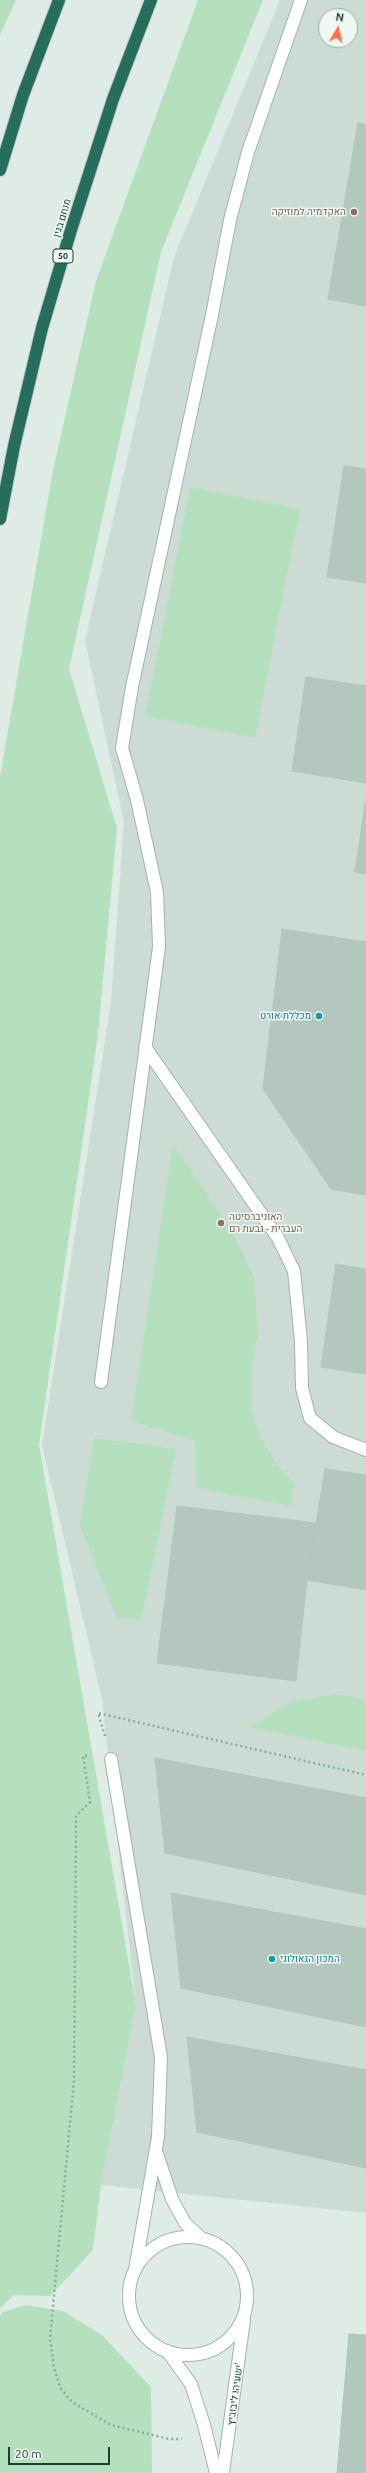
<!DOCTYPE html>
<meta charset="utf-8">
<style>
body{margin:0}
#map{position:relative;width:366px;height:2473px;overflow:hidden;background:#deece5;font-family:Ubuntu,sans-serif}
canvas{display:block}
.north{position:absolute;left:318px;top:8px;width:40px;height:40px;box-sizing:border-box;background:#eff8f3;border:1px solid #9bada6;border-radius:50%;rotate:9deg;font-size:11px;font-weight:700;line-height:16px;text-align:center;color:#1e3d33}
.north::after{content:'';display:block;margin:auto;width:14px;height:18px;background:#ff6d49;clip-path:polygon(50% 0,100% 100%,50% 72%,0 100%)}
.scale{position:absolute;left:8px;top:2447px;width:102px;height:18px;box-sizing:border-box;border:2px solid #1e3d33;border-top:0;padding-left:5px;font-size:12px;line-height:14px;white-space:nowrap;color:#1e3d33;-webkit-text-stroke:3px #eff8f3;paint-order:stroke}
</style>
<div id="map">
<canvas width="366" height="2473"></canvas>
<div class="north">N</div>
<div class="scale">20 m</div>
</div>
<script>
const c = document.querySelector('canvas').getContext('2d');
c.lineJoin = 'round';
function fillPath(path, color) {
  c.fillStyle = color;
  c.fill(path, 'evenodd');
}
function toPath(rows) {
  const path = new Path2D();
  for (const r of rows) {
    if (r.length === 3) {
      path.moveTo(r[0] + r[2], r[1]);
      path.arc(r[0], r[1], r[2], 0, 2 * Math.PI);
      continue;
    }
    path.moveTo(r[0], r[1]);
    for (let i = 2; i < r.length; i += 2) path.lineTo(r[i], r[i + 1]);
  }
  return path;
}
function strokePath(path, color, width, dash) {
  c.strokeStyle = color;
  c.lineWidth = width;
  c.lineCap = dash ? 'butt' : 'round';
  c.setLineDash(dash || []);
  c.stroke(path);
}
function label(font, color, halo, rows, align = 'center') {
  c.font = font + ' Ubuntu,Heebo,sans-serif';
  c.lineWidth = 3;
  c.setLineDash([]);
  c.textBaseline = 'middle';
  c.strokeStyle = halo;
  c.fillStyle = color;
  for (const [text, x, y, turn = 0] of rows) {
    c.save();
    c.translate(x, y);
    c.rotate((+turn || 0) * Math.PI / 180);
    c.textAlign = isNaN(turn) ? turn : align;
    if (halo) c.strokeText(text, 0, 0);
    c.fillText(text, 0, 0);
    c.restore();
  }
}
fillPath(toPath([
 [280,0,366,0,366,2213,101,2185,136,2005,102,1699,42,1445,111,1002,124,823,85,640,174,257],
 [326,16,350,16,350,40,326,40]
]), '#ccdcd4');
fillPath(toPath([
 [0,0,16,0,0,35],
 [198,0,263,0,161,252,69,669,117,828,98,1034,39,1445,136,2005,101,2185,93,2250,50,2296,14,2295,0,2308,0,777,53,470,96,281],
 [190,487,300,509,255,738,145,716],
 [173,1143,232,1231,254,1278,258,1331,252,1369,251,1406,260,1436,276,1464,294,1483,291,1506,197,1488,195,1441,131,1421],
 [94,1438,176,1449,141,1621,116,1617,80,1525],
 [335,1694,366,1699,366,1751,250,1727,291,1702],
 [25,2305,63,2311,102,2335,151,2387,152,2473,0,2473,0,2316,3,2312]
]), '#b4e0be');
const building = toPath([
 [358,123,366,125,366,306,328,299,358,123],
 [344,466,366,469,366,583,327,577,344,466],
 [306,677,366,686,366,783,292,771,306,677],
 [366,798,366,874,355,872,366,798],
 [282,929,366,942,366,1195,331,1189,263,1089,282,929],
 [336,1264,366,1269,366,1374,321,1367,336,1264],
 [325,1469,366,1475,366,1590,307,1580,325,1469],
 [177,1506,316,1523,307,1580,296,1681,157,1663,177,1506],
 [155,1758,366,1798,366,1895,165,1853,155,1758],
 [171,1893,366,1929,366,2027,181,1988,171,1893],
 [187,2037,366,2070,366,2168,197,2132,187,2037],
 [349,2334,366,2335,366,2473,337,2473,349,2334]
]);
fillPath(building, '#b3c7be');
strokePath(building, '#b0c6bc', 1);
const lane = toPath([
 [145,1047,278,1238,294,1271,301,1341,302,1388,310,1418,333,1437,366,1450],
 [101,1382,159,947,157,892,137,800,122,748,132,687,212,315,230,220,248,152,301,0],
 [111,1759,161,2057,158,2137,135,2270],
 [157,2154,172,2199,185,2223,201,2238]
]);
const street = toPath([
 [188,2296,59],
 [167,2351,191,2384,204,2425,216,2473],
 [223,2473,244,2320]
]);
const highway = toPath([
 [0,170,23,95,59,0],
 [0,519,14,446,42,328,71,230,113,99,151,0]
]);
strokePath(lane, '#a1b4ac', 14);
strokePath(street, '#a1b4ac', 14);
strokePath(highway, '#c0c9c6', 14);
strokePath(toPath([
 [105,1736,98,1713,366,1775],
 [87,1756,83,1756,90,1802,76,1816,74,2080,50,2339,54,2368,61,2389,72,2402,111,2425,169,2439,182,2439]
]), '#7bb39f', 2.5, [2, 3]);
strokePath(lane, '#fff', 12);
strokePath(street, '#fff', 12);
strokePath(highway, '#266d5b', 12);
for (const [x, y, r, color] of [
 [354,212,4,"#8d6e63"],
 [319,1016,4,"#0f9aa8"],
 [221,1223,4,"#8d6e63"],
 [272,1959,4,"#0f9aa8"]
]) {
  const dot = new Path2D();
  dot.arc(x, y, r, 0, 2 * Math.PI);
  c.fillStyle = color;
  c.fill(dot);
  strokePath(dot, '#eff8f3', 1.5);
}
for (const [x, y, w] of [
 [63,256,20]
]) {
  const box = new Path2D();
  box.roundRect(x - w / 2, y - 7, w, 14, 3);
  c.fillStyle = '#eff8f3';
  c.fill(box);
  strokePath(box, '#1e3d33', 1);
}
label('bold 9px', '#1e3d33', null, [
 ["50",63,256]
]);
label('10px', '#785e54', '#eff8f3', [
 ["האקדמיה למוזיקה",346,212],
 ["האוניברסיטה",229,1217,"left"],
 ["העברית - גבעת רם",229,1229,"left"]
], 'right');
label('10px', '#1e3d33', '#eff8f3', [
 ["מנחם בגין",62,218,-73],
 ["ישעיהו ליבוביץ'",235,2394,-82]
]);
label('10px', '#0d838f', '#eff8f3', [
 ["מכללת אורט",311,1016],
 ["המכון הגאולוגי",280,1959,"left"]
], 'right');
</script>
